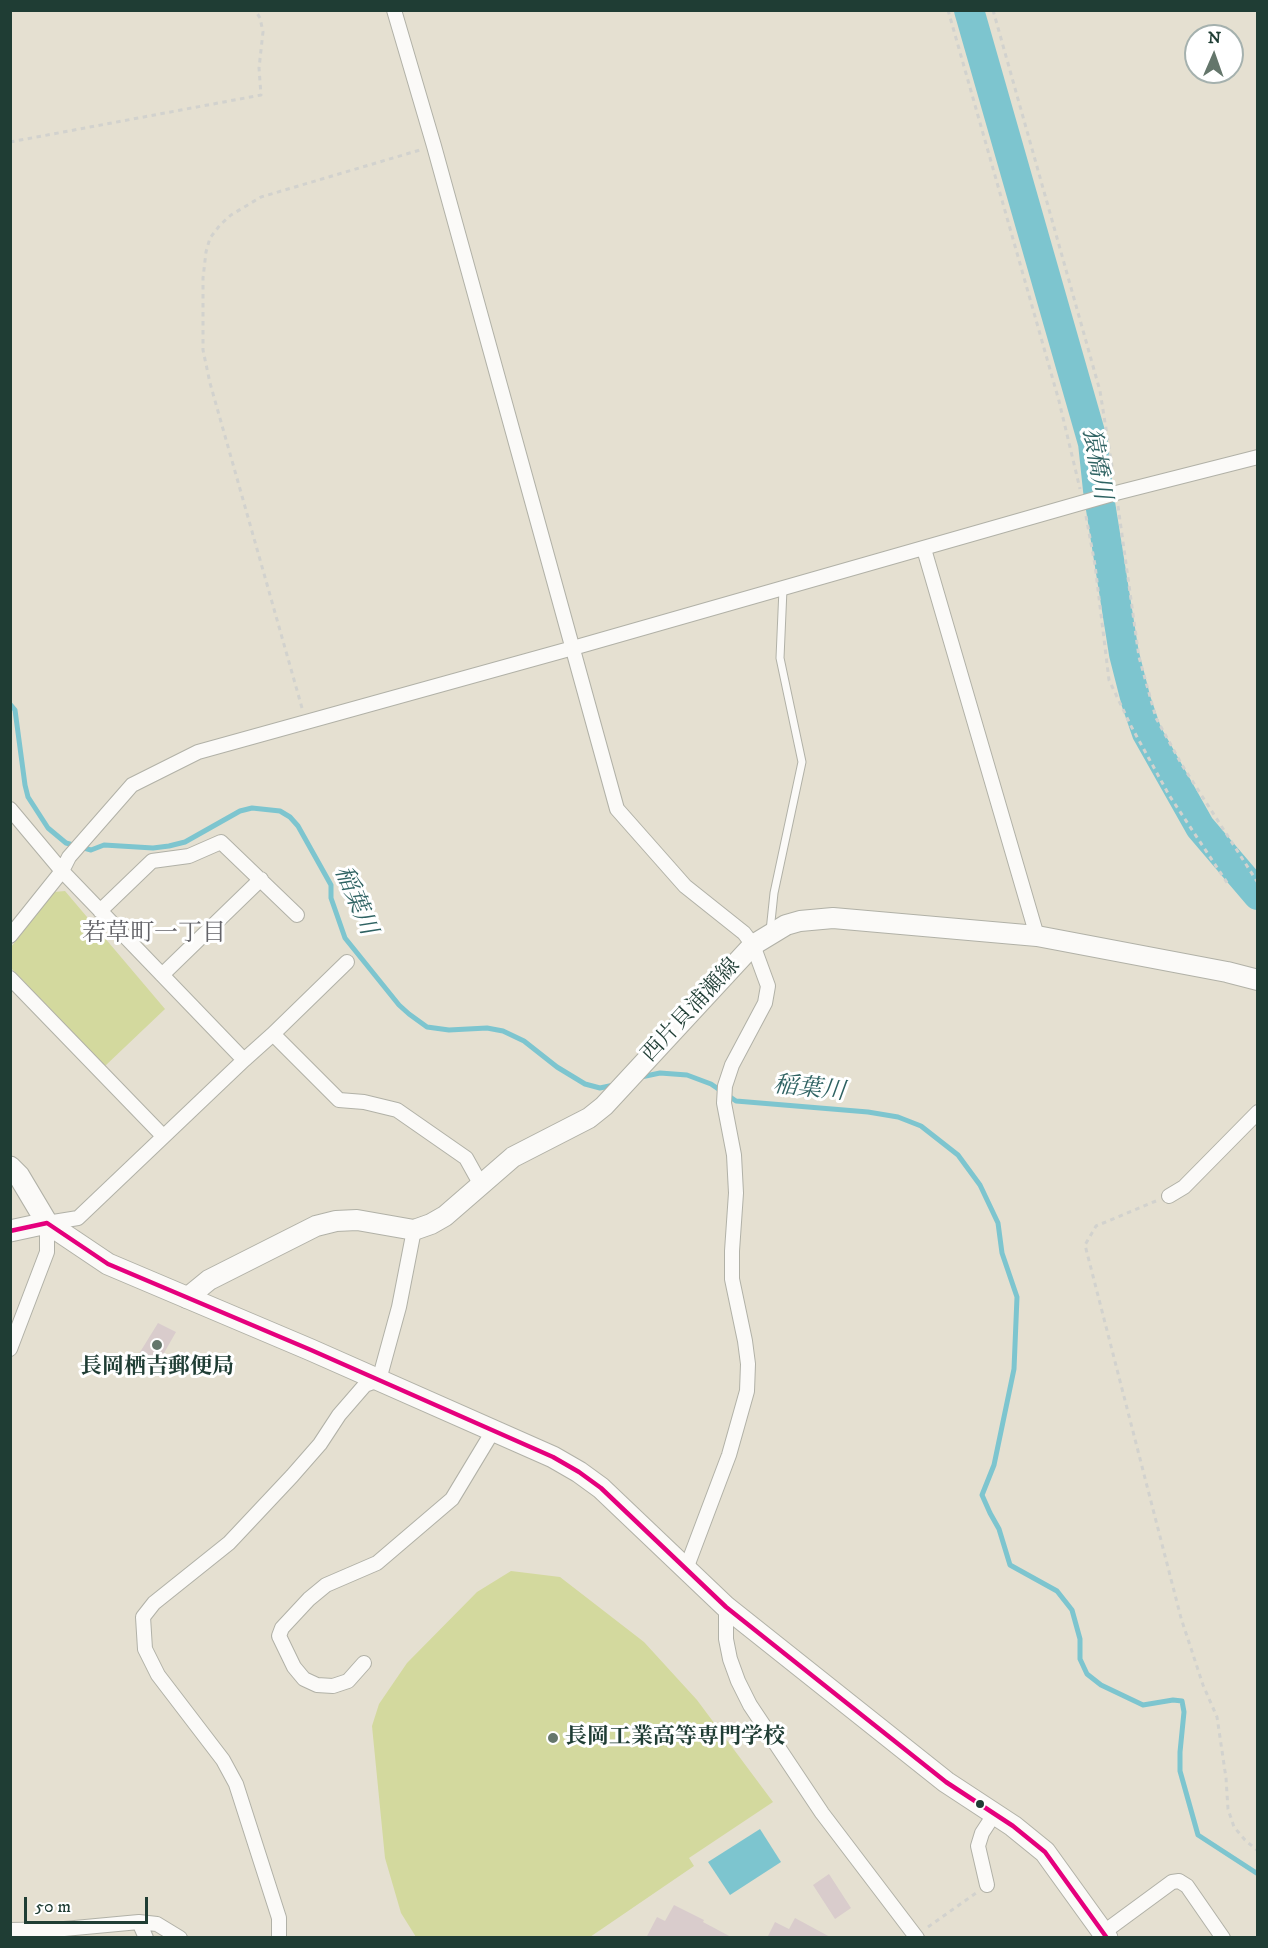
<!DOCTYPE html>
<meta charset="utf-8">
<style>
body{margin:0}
#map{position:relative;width:1268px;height:1948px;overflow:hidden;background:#e5e0d1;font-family:"IM FELL DW Pica",serif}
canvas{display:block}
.frame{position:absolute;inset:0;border:12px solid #1f3d34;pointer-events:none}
.north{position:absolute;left:1184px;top:24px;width:60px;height:60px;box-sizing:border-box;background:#fff;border:2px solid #a5b1ae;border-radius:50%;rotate:2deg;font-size:16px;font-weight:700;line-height:24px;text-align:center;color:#1f3d34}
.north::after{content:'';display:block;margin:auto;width:21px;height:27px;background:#64766b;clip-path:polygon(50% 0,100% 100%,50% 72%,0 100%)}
.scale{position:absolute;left:24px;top:1897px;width:124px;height:27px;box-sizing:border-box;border:3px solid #1f3d34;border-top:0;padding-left:8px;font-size:18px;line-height:21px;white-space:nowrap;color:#1f3d34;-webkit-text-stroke:4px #fff;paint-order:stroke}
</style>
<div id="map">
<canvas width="1268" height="1948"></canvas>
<div class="frame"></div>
<div class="north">N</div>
<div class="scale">50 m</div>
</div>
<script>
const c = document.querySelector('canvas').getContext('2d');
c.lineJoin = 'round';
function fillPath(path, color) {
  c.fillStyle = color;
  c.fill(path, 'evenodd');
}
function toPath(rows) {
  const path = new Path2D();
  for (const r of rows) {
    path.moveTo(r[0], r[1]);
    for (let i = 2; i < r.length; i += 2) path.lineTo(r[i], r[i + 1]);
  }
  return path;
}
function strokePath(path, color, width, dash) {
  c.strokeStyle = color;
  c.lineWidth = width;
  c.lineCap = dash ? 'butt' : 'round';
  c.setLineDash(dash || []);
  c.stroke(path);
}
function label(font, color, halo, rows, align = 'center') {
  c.font = font + ' "IM FELL DW Pica","Noto Serif JP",serif';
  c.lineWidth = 6;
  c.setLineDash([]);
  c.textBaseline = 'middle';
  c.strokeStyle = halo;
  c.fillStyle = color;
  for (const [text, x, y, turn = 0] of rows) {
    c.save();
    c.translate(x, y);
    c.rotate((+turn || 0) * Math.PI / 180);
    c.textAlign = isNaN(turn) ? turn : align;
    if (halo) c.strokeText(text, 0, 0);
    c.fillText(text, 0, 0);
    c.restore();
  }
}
fillPath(toPath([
 [65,891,165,1009,105,1066,11,968,11,947,54,892],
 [511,1571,560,1577,644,1642,697,1700,773,1802,689,1858,694,1866,590,1937,416,1937,401,1913,385,1858,372,1726,379,1704,407,1663,477,1592]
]), '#d3d99e');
fillPath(toPath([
 [760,1829,781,1862,730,1895,708,1862]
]), '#7dc5cf');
strokePath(toPath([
 [10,704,15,710,25,785,28,797,48,828,66,843,91,850,104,845,153,848,169,846,185,842,240,811,252,808,280,811,290,817,298,826,331,885,331,898,345,938,399,1005,409,1014,427,1027,449,1030,487,1028,503,1031,524,1041,557,1067,585,1084,600,1088,614,1085],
 [641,1077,660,1073,687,1075,711,1084,736,1101,868,1112,898,1117,921,1126,958,1155,980,1185,998,1223,1002,1253,1017,1297,1014,1369,994,1465,982,1495,990,1513,999,1529,1010,1565,1057,1591,1072,1610,1080,1639,1080,1659,1087,1674,1101,1685,1143,1705,1173,1700,1182,1701,1184,1712,1180,1752,1180,1771,1198,1835,1258,1874]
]), '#7dc5cf', 5);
strokePath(toPath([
 [969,10,1093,443,1098,490,1124,654,1136,701,1147,733,1200,827,1258,895]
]), '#7dc5cf', 30);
fillPath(toPath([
 [158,1323,176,1332,156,1367,137,1357],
 [829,1874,851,1908,835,1919,813,1885],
 [674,1905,704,1920,703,1922,733,1938,646,1938,657,1917,665,1921],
 [795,1918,832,1938,767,1938,775,1922,789,1929]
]), '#d9cccc');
const lane = toPath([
 [770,931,774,893,802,762,780,658,783,589]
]);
const street = toPath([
 [394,10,434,146,617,809,685,886,744,933,753,945,768,986,765,1003,732,1065,725,1086,724,1103,734,1155,736,1193,732,1251,732,1279,745,1341,748,1364,747,1391,729,1455,686,1569],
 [924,549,1037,936],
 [10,809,62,871,244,1060,78,1218,47,1223,47,1252,10,1349],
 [100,911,152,861,189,856,221,842,297,915],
 [10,936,62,871,69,857,132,785,198,752,573,648,1116,493,1258,457],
 [162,975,261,879],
 [10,978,163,1136],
 [273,1034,347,962],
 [244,1060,273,1034,339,1100,364,1102,397,1110,466,1158,481,1185],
 [1169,1196,1184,1187,1258,1112],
 [726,1607,726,1639,730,1659,738,1681,750,1705,822,1813,917,1938],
 [364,1663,348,1681,333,1686,317,1685,304,1679,294,1667,279,1636,282,1628,309,1599,326,1585,377,1563,452,1499,493,1431],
 [987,1885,978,1846,982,1833,995,1813],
 [139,1922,146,1938],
 [10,1930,64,1929,139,1922,157,1924,180,1938],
 [1104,1932,1172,1882,1179,1881,1187,1886,1223,1938],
 [279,1938,279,1918,236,1784,223,1760,158,1675,145,1649,143,1617,154,1603,229,1543,292,1476,320,1444,339,1415,365,1385,379,1380,399,1307,414,1230]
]);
const secondary = toPath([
 [187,1298,209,1280,316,1226,336,1221,357,1220,414,1230,431,1224,445,1216,513,1157,589,1118,604,1106,753,945,786,925,800,921,833,918,1037,936,1227,972,1258,980]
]);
const primary = toPath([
 [10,1167,19,1176,47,1223],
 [10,1231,47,1223,108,1264,311,1350,553,1457,579,1472,601,1488,726,1607,946,1782,1013,1826,1045,1852,1107,1938]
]);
strokePath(lane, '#b1b1a7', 9);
strokePath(street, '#b1b1a7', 16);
strokePath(secondary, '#b1b1a7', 22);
strokePath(primary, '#b1b1a7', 23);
strokePath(toPath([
 [948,10,1059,401,1080,489],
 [993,10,1100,391,1114,479],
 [10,142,261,95,259,68,263,32,260,18,255,10],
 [1118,506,1139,657,1156,718,1182,765,1258,883],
 [1086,516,1095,565,1109,680,1131,726,1169,795,1228,884],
 [302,708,210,383,203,350,203,278,206,252,210,238,220,225,231,215,261,197,420,150],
 [1156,1201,1096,1226,1085,1245,1181,1618,1203,1685,1217,1717,1226,1778,1228,1809,1234,1827,1245,1840,1258,1851],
 [928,1927,976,1893]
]), '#d2d2ce', 3, [4.5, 4.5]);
strokePath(lane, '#fbfaf8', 7);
strokePath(street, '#fbfaf8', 14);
strokePath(secondary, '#fbfaf8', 20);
strokePath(primary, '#fbfaf8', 21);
strokePath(toPath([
 [10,1231,47,1223,108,1264,311,1350,553,1457,579,1472,601,1488,726,1607,946,1782,1013,1826,1045,1852,1107,1938]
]), '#e5007d', 4.5);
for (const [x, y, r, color] of [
 [157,1345,6,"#64766b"],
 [553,1738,6,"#64766b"],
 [980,1804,5,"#1f3d34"]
]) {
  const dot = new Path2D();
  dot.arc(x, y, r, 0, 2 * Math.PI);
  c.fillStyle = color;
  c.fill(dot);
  strokePath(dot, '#fff', 2);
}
label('22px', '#1f3d34', '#fff', [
 ["西片貝浦瀬線",692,1011,-47]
]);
label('bold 22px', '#1f3d34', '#fff', [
 ["長岡栖吉郵便局",157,1368],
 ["長岡工業高等専門学校",565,1738,"left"]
]);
label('italic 24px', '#2e6262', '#fff', [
 ["猿橋川",1095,464,80],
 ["稲葉川",354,901,67],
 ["稲葉川",809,1090,6]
]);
label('24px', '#636368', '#fff', [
 ["若草町一丁目",154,935]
]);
</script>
